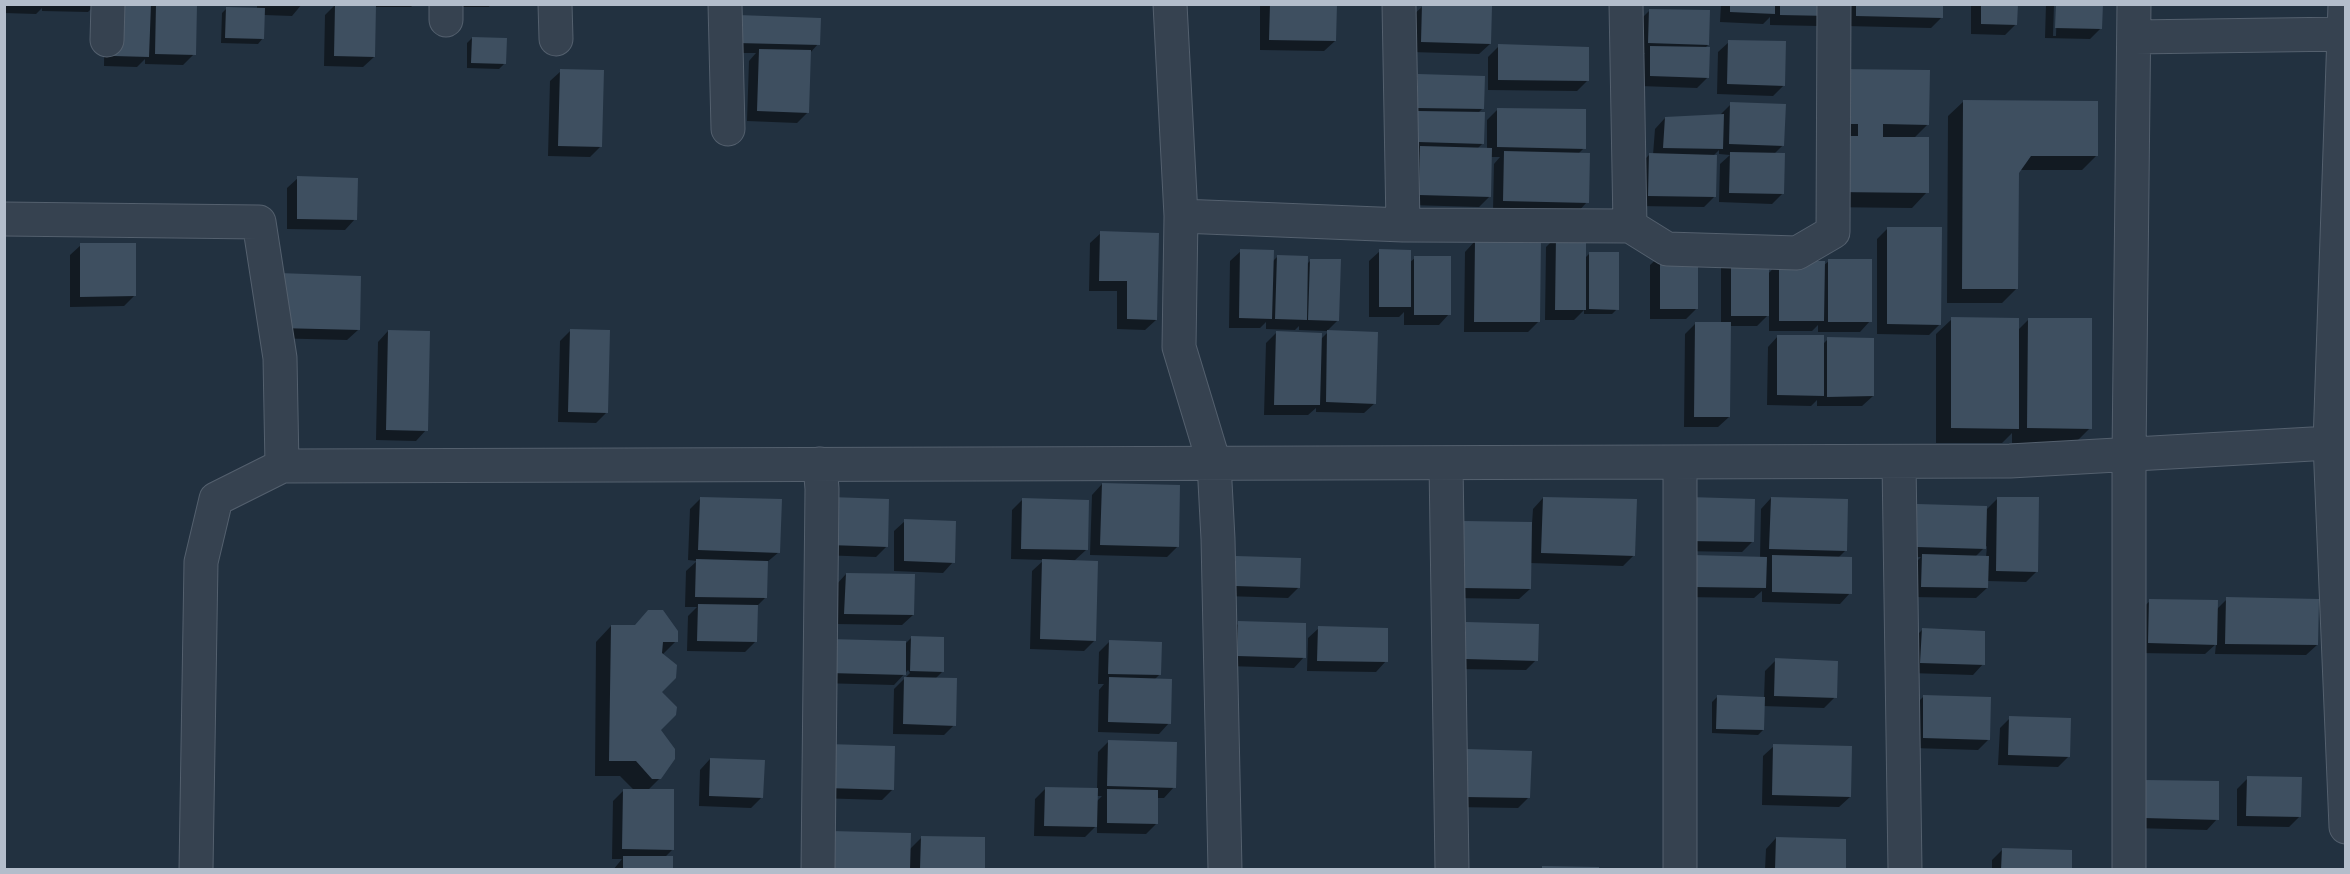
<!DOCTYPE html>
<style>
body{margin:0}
#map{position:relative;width:2350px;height:874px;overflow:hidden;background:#223140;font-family:"Exo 2",sans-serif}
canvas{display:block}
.frame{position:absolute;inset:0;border:6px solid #b3bdcb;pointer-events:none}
</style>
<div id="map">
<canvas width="2350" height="874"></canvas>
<div class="frame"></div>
</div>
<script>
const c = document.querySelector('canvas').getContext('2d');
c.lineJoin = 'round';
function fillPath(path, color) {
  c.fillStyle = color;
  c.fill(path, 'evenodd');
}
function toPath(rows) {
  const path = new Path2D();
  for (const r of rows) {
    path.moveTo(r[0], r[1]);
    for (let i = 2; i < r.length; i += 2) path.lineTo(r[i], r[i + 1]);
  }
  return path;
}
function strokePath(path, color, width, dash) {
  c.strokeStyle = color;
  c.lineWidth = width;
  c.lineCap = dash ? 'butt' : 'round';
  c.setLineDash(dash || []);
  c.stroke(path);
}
fillPath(toPath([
 [4,4,96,4,88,12,42,11,42,8,36,14,4,13],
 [105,4,195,4,194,54,183,65,145,64,145,59,137,67,104,66],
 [257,4,302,4,292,16,264,15,263,38,258,44,221,43,222,13,227,8,257,9],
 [336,4,373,5,414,4,411,7,375,7,374,57,363,67,324,66,325,15],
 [456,4,491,4,489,7,456,7],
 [1260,4,1336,4,1335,41,1324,51,1260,50],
 [1721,4,1829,4,1818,26,1770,25,1770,17,1763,24,1720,22],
 [1847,4,1942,4,1941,18,1931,28,1846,26],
 [1971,4,2016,4,2016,24,2005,35,1971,34],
 [2046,4,2054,4,2053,36,2056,36,2057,4,2101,28,2090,39,2045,38],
 [1423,6,1490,44,1479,54,1411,52,1412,16],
 [1650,10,1708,45,1704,49,1708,77,1697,88,1640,86,1640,58,1645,53,1639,53,1639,21],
 [728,27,818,44,810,53,808,112,797,123,747,121,749,61,756,53,727,53],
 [472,38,504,64,499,69,467,68,467,43],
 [1729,42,1784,85,1773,96,1717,94,1718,52],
 [1499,46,1587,81,1577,91,1488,90,1488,57],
 [561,71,600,147,590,157,548,156,550,81],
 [1419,76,1483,108,1477,114,1483,143,1477,149,1487,149,1487,120,1498,109,1584,148,1578,154,1587,202,1577,213,1493,211,1494,164,1500,157,1491,157,1490,196,1479,207,1409,205,1408,86],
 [1822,86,1928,124,1914,138,1927,192,1912,208,1820,207],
 [1964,101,2097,155,2082,170,2019,170,2018,172,2017,288,2002,303,1947,303,1948,116],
 [1731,104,1783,145,1773,155,1783,193,1772,204,1719,202,1720,164,1730,155,1719,154,1719,150,1713,156,1714,197,1704,207,1638,206,1639,165,1649,155,1653,155,1655,129,1665,118,1720,115],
 [298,178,355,219,345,230,287,229,287,188],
 [1888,228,1940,324,1929,335,1877,334,1877,239],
 [1101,233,1156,320,1145,330,1117,329,1117,291,1089,291,1090,243],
 [1556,237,1585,258,1589,254,1617,309,1612,314,1584,314,1584,310,1574,320,1545,320,1546,247],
 [1475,241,1539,321,1528,332,1464,332,1465,252],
 [81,245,134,296,124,306,70,307,70,255],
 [1241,251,1272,262,1278,256,1307,264,1311,260,1338,320,1327,331,1299,330,1299,326,1295,330,1266,329,1266,322,1260,328,1229,328,1230,261],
 [1380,251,1409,263,1415,258,1449,314,1439,325,1404,325,1404,312,1399,317,1369,317,1369,261],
 [1661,255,1696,309,1686,319,1650,319,1650,265],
 [1731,257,1768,274,1779,262,1823,266,1829,261,1870,321,1860,332,1818,332,1818,325,1812,331,1769,331,1769,314,1757,326,1729,326,1729,417,1718,427,1684,427,1685,334,1695,324,1721,324,1721,267],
 [269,286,358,330,347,340,268,338],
 [1952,319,2018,330,2028,320,2090,428,2075,443,2012,443,2012,433,2002,443,1936,443,1936,334],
 [571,330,606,413,596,423,558,422,560,341],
 [388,331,426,430,416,441,376,440,378,342],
 [1328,332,1375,403,1364,413,1316,412,1316,408,1308,415,1264,415,1266,343,1276,333,1320,340],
 [1778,336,1823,344,1828,339,1873,396,1862,406,1817,406,1817,400,1811,406,1767,405,1768,347],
 [1102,484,1178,546,1167,557,1090,555,1092,495],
 [1543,498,1634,555,1623,566,1530,563,1530,589,1519,599,1453,598,1454,533,1465,522,1532,524,1533,509],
 [1771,498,1846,550,1838,558,1850,593,1840,604,1762,602,1762,591,1754,598,1683,597,1684,567,1760,558,1761,509],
 [1998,498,2037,571,2026,582,1987,581,1987,588,1976,598,1911,597,1912,566,1921,557,1907,557,1907,517,1918,506,1985,511],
 [1987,546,1986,557,1975,557,1983,549],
 [700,499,779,552,766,563,765,598,756,607,755,642,745,652,687,651,688,616,697,607,685,607,686,571,697,561,688,560,690,509],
 [1023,499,1086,550,1074,561,1095,640,1084,651,1030,649,1032,571,1044,560,1011,559,1012,510],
 [1753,500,1752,542,1742,552,1677,551],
 [820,509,887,546,876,557,819,555],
 [905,521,953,562,943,573,894,571,894,531],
 [1237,558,1299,587,1288,598,1225,596,1226,568],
 [846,574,913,615,902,625,835,624,836,585],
 [2227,599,2317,645,2306,655,2215,654,2216,644,2205,654,2138,653,2139,611,2150,601,2217,609],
 [1239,623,1304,657,1294,668,1227,666,1228,634],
 [1466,624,1536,660,1526,670,1455,669,1456,634],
 [611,626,676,641,662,655,660,778,647,791,673,849,664,858,672,870,613,870,622,859,612,859,613,801,624,790,634,790,620,776,595,776,596,642],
 [1319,628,1386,661,1376,672,1307,671,1308,638],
 [1922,630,1983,664,1973,675,1910,673,1912,640],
 [911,638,942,672,935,679,954,725,944,735,893,734,894,689,910,673,908,670,894,685,819,683,830,641,906,643],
 [1109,642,1160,674,1154,680,1169,723,1159,734,1098,732,1099,690,1104,684,1098,684,1099,652],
 [1776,660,1835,697,1824,708,1763,706,1763,730,1758,735,1712,733,1712,702,1717,697,1764,699,1765,671],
 [1924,696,1988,740,1978,750,1913,748,1913,707],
 [2010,718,2069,756,2058,767,1998,765,2000,728],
 [1109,741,1174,787,1164,798,1157,798,1156,824,1146,834,1097,833,1097,825,1085,837,1034,836,1035,799,1046,788,1097,789,1098,752],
 [1096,796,1102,796,1096,802],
 [1774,746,1850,797,1839,807,1762,805,1763,756],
 [817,756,893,789,882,800,816,798],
 [710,759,762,797,751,808,699,806,700,770],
 [1456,761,1528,798,1518,808,1455,807],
 [2248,778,2300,816,2289,827,2237,826,2237,789],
 [2134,792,2217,819,2207,830,2134,828],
 [922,837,983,870,821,870,909,850],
 [1776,838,1844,870,1765,870,1766,849],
 [2002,850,2070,870,1992,870,1992,860]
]), '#0007');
fillPath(toPath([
 [115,4,151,4,149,57,114,56],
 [156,4,197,4,196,55,155,54],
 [1270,4,1337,4,1336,41,1269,40],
 [1422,4,1492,6,1491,44,1421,42],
 [1730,4,1775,4,1775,14,1730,12],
 [1780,4,1830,4,1830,16,1780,15],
 [1856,4,1943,4,1943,18,1856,16],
 [1981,4,2018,4,2017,25,1981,24],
 [2056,4,2103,4,2102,29,2055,28],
 [335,5,376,5,375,57,334,56],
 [226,7,265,8,264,39,225,38],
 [1649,9,1710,10,1709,45,1648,43],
 [738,15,821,18,820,45,737,43],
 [472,37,507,38,506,64,471,63],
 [1728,40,1786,41,1785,86,1727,84],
 [1498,44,1589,47,1589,81,1498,80],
 [1650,46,1710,47,1709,78,1650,76],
 [759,49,811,50,809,113,757,111],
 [560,69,604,70,602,147,558,146],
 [1836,69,1930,70,1929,125,1883,124,1883,137,1929,137,1929,193,1835,192,1835,136,1858,136,1858,124,1836,124],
 [1418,74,1485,76,1484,109,1417,108],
 [1963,100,2098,101,2098,156,2031,156,2019,173,2018,289,1962,289],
 [1730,102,1786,104,1784,146,1729,144],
 [1497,108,1586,109,1586,149,1497,147],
 [1418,111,1485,112,1484,144,1418,142],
 [1724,114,1723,149,1663,148,1665,117],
 [1420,146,1492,148,1491,197,1419,195],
 [1504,151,1590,153,1589,203,1503,201],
 [1730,152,1785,153,1784,194,1729,193],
 [1649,153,1717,155,1716,197,1648,196],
 [297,176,358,178,357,220,297,219],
 [1887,227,1942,227,1941,325,1887,324],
 [1100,231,1159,233,1157,320,1127,319,1127,281,1099,281],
 [1556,235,1586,236,1586,310,1555,310],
 [1475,240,1541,240,1540,322,1474,322],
 [80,243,136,243,136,296,80,297],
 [1240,249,1274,250,1272,319,1239,318],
 [1379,249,1411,250,1411,307,1379,307],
 [1589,252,1619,252,1619,310,1589,309],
 [1660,253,1698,253,1698,309,1660,309],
 [1277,255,1308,256,1307,320,1275,319],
 [1731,255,1769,255,1769,316,1731,316],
 [1414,256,1451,256,1451,315,1414,315],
 [1310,259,1341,259,1339,321,1308,320],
 [1828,259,1872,259,1872,322,1828,322],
 [1779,261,1825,261,1824,321,1779,321],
 [279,273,361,276,360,330,278,328],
 [1951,317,2019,318,2019,429,1951,428],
 [2028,318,2092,318,2092,429,2027,428],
 [1695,322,1731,322,1730,417,1694,417],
 [570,329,610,330,608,413,568,412],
 [388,330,430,331,428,431,386,430],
 [1327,330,1378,332,1376,404,1326,402],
 [1276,331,1322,333,1320,405,1274,405],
 [1777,335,1824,335,1824,396,1777,395],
 [1827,337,1874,338,1874,396,1827,397],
 [1102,483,1180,485,1179,547,1100,545],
 [700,497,782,499,780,553,698,550],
 [830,497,889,499,888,547,829,545],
 [1543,497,1637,499,1635,556,1541,553],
 [1689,497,1755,499,1754,542,1687,541],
 [1771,497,1848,499,1847,551,1769,549],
 [1997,497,2039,497,2038,572,1996,571],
 [1022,498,1089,500,1088,550,1021,549],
 [1917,504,1987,506,1986,549,1917,547],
 [904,519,956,521,955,563,904,561],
 [1464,521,1532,522,1531,589,1462,588],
 [1922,554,1989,556,1988,588,1921,587],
 [1694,555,1767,557,1766,588,1693,587],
 [1772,555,1852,557,1852,594,1772,592],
 [1236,556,1301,558,1300,588,1235,586],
 [696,559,768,561,767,598,695,597],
 [1042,559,1098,561,1096,641,1040,639],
 [846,573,915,574,914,615,844,614],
 [2226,597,2319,599,2318,645,2225,644],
 [2149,599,2218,600,2217,645,2148,643],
 [698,604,758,605,757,642,697,641],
 [648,610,663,610,678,631,678,642,663,642,662,653,677,665,676,678,662,692,677,707,676,715,661,730,675,749,675,759,661,779,652,779,636,761,609,761,611,625,635,625],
 [1238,621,1306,623,1306,658,1237,656],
 [1466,622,1539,624,1538,661,1465,659],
 [1318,626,1388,628,1388,662,1317,661],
 [1922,628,1985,631,1985,665,1920,663],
 [911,636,944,637,944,672,910,671],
 [829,639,906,641,906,675,829,673],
 [1109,640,1162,642,1161,675,1108,674],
 [1775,658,1838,661,1837,698,1774,696],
 [904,677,957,678,956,726,903,724],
 [1109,677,1172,679,1171,724,1108,722],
 [1717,695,1765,697,1764,730,1716,729],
 [1923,695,1991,697,1990,740,1923,738],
 [2009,716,2071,718,2070,757,2008,755],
 [1108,740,1177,742,1176,788,1107,786],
 [827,744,895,746,894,790,826,788],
 [1773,744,1852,746,1851,797,1772,795],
 [1466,749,1532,751,1530,798,1465,797],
 [710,758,765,760,763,798,709,796],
 [2247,776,2302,777,2301,817,2246,816],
 [2144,780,2219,781,2219,820,2144,818],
 [1045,787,1098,788,1097,827,1044,826],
 [623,789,674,789,674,850,622,849],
 [1107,789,1158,790,1158,824,1107,823],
 [831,831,911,833,910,870,830,869],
 [921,836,985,837,985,870,920,869],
 [1776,837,1846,839,1846,870,1775,869],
 [2002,848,2072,850,2072,870,2001,870],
 [623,856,673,856,673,870,623,870],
 [1542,866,1599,867,1599,870,1542,870]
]), '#3e4f60');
const minor = toPath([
 [555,4,556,39],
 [725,4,728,129],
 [1170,4,1181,216,1179,347,1214,463,1218,539,1225,870],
 [1399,4,1403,225],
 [1626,4,1630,226],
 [2345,4,2330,443,2346,827],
 [446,20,446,4],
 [2134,37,2345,34],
 [107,40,108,4],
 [1181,216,1403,225,1630,226,1667,249,1797,253,1833,232,1834,4],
 [4,219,259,222,280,358,282,466],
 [1680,462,1680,870],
 [1899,462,1905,870],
 [1446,463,1452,870],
 [196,870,201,562,216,499,282,466,2010,461,2330,443,2346,444],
 [818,870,822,489,820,464],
 [2129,870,2129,455,2134,4]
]);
strokePath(minor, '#54606e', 35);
strokePath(minor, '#364250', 33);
</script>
